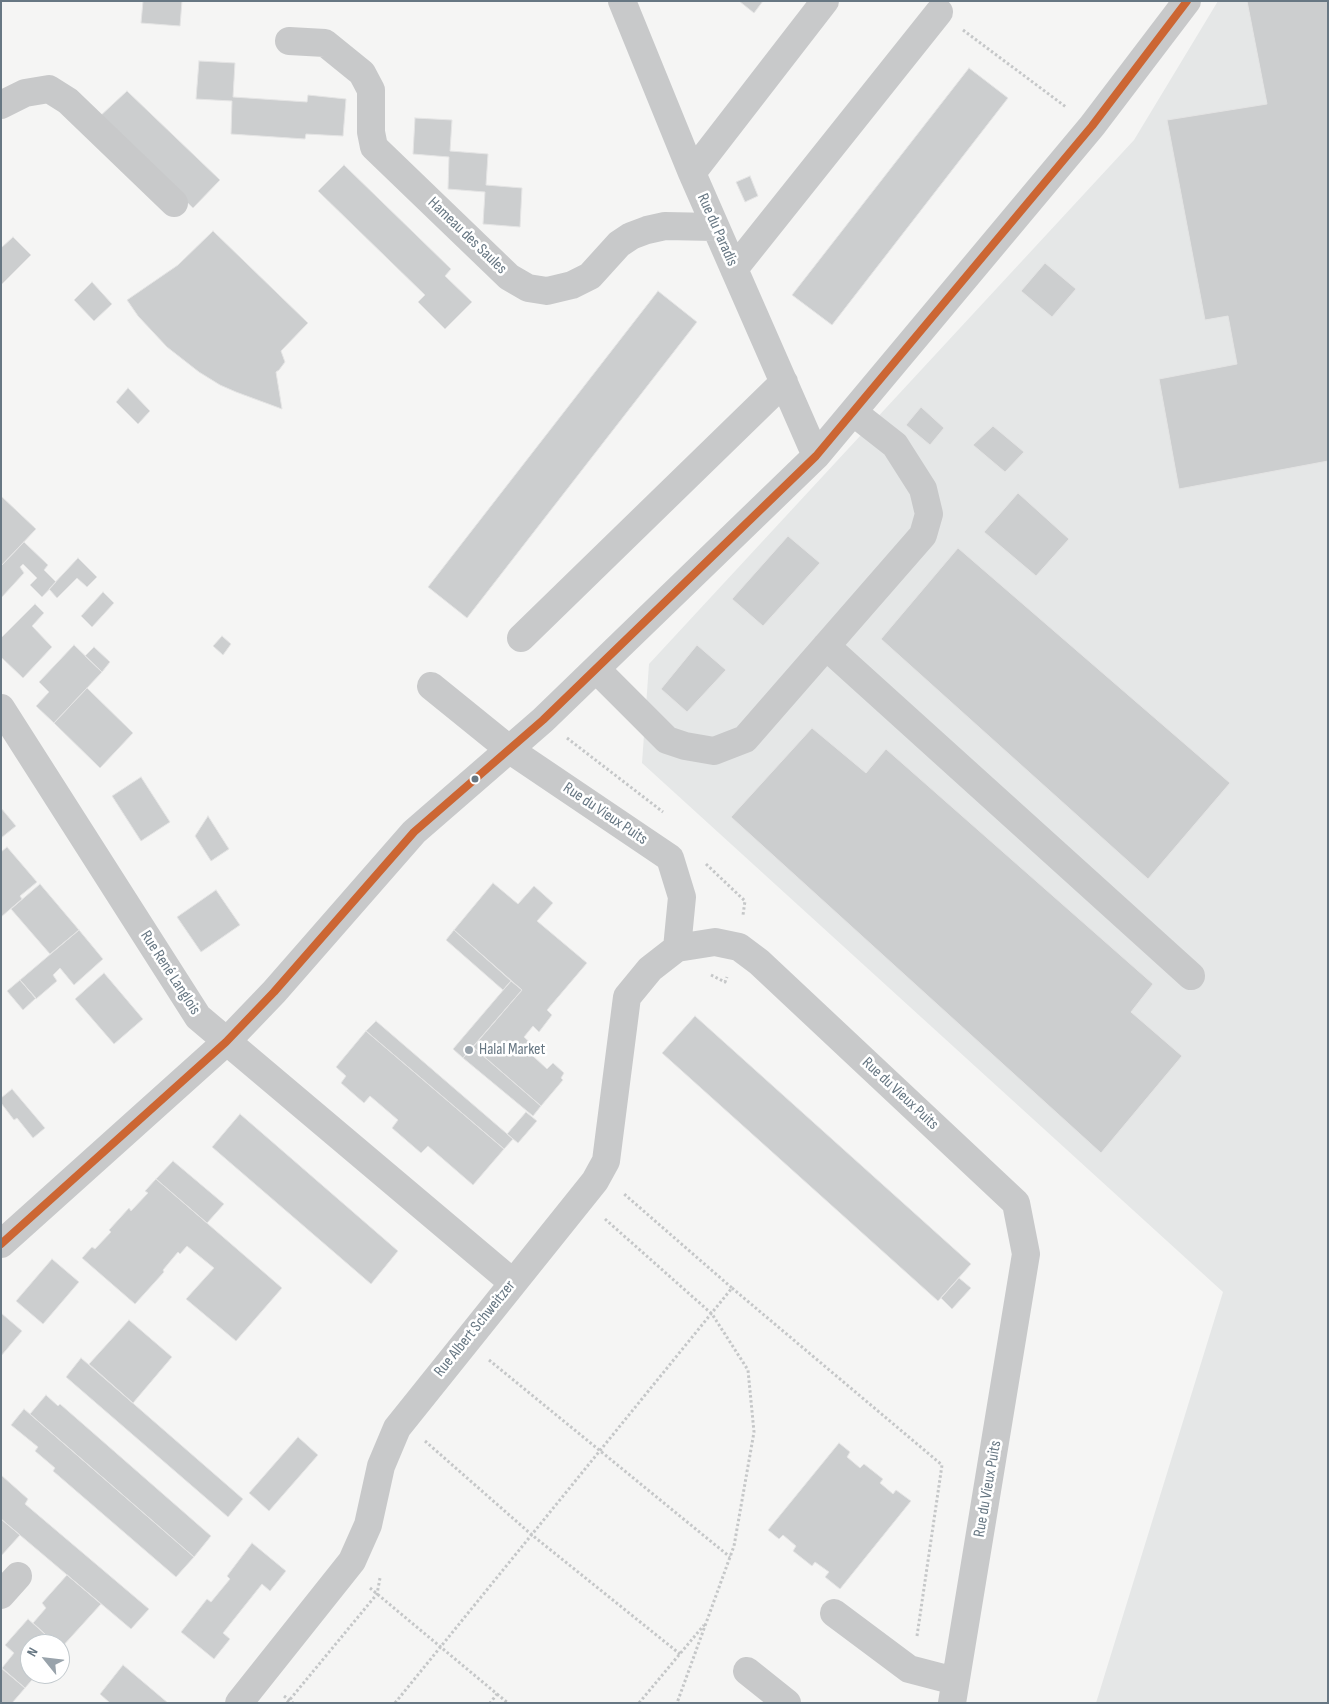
<!DOCTYPE html>
<meta charset="utf-8">
<style>
body{margin:0}
#map{position:relative;width:1329px;height:1704px;overflow:hidden;background:#f5f5f4;font-family:"Sofia Sans Condensed",sans-serif}
canvas{display:block}
.frame{position:absolute;inset:0;border:2px solid #677783;pointer-events:none}
.north{position:absolute;left:20px;top:1634px;width:50px;height:50px;box-sizing:border-box;background:#fff;border:1px solid #c2c9cd;border-radius:50%;rotate:299deg;font-size:14px;font-weight:700;line-height:20px;text-align:center;color:#677783}
.north::after{content:'';display:block;margin:auto;width:18px;height:22px;background:#99a3ab;clip-path:polygon(50% 0,100% 100%,50% 72%,0 100%)}
</style>
<div id="map">
<canvas width="1329" height="1704"></canvas>
<div class="frame"></div>
<div class="north">N</div>
</div>
<script>
const c = document.querySelector('canvas').getContext('2d');
c.lineJoin = 'round';
function fillPath(path, color) {
  c.fillStyle = color;
  c.fill(path, 'evenodd');
}
function toPath(rows) {
  const path = new Path2D();
  for (const r of rows) {
    path.moveTo(r[0], r[1]);
    for (let i = 2; i < r.length; i += 2) path.lineTo(r[i], r[i + 1]);
  }
  return path;
}
function strokePath(path, color, width, dash) {
  c.strokeStyle = color;
  c.lineWidth = width;
  c.lineCap = dash ? 'butt' : 'round';
  c.setLineDash(dash || []);
  c.stroke(path);
}
function label(font, color, halo, rows, align = 'center') {
  c.font = font + ' "Sofia Sans Condensed",sans-serif';
  c.lineWidth = 5;
  c.setLineDash([]);
  c.textBaseline = 'middle';
  c.strokeStyle = halo;
  c.fillStyle = color;
  for (const [text, x, y, turn = 0] of rows) {
    c.save();
    c.translate(x, y);
    c.rotate((+turn || 0) * Math.PI / 180);
    c.textAlign = isNaN(turn) ? turn : align;
    if (halo) c.strokeText(text, 0, 0);
    c.fillText(text, 0, 0);
    c.restore();
  }
}
fillPath(toPath([
 [1218,1,1328,1,1328,1703,1096,1703,1223,1292,642,763,649,664,1134,140]
]), '#e5e7e7');
const building = toPath([
 [143,1,182,1,180,26,141,23,143,1],
 [739,1,763,1,754,13,739,1],
 [1247,1,1328,1,1328,461,1179,489,1159,379,1237,364,1228,316,1205,320,1167,120,1267,104,1247,1],
 [199,61,235,63,233,97,307,102,308,95,346,99,343,136,306,134,305,139,231,134,232,101,196,99,199,61],
 [969,68,1008,98,832,325,792,295,969,68],
 [127,91,220,180,193,208,98,118,127,91],
 [415,118,452,120,450,151,488,154,486,185,522,188,520,227,483,224,485,192,448,189,449,157,413,154,415,118],
 [344,165,451,269,445,276,472,302,445,329,418,302,425,295,318,191,344,165],
 [750,176,758,196,745,202,736,182,750,176],
 [213,231,308,323,281,351,285,362,279,370,276,372,282,409,236,392,220,385,199,372,167,347,138,316,127,300,178,265,213,231],
 [13,237,31,255,1,285,1,248,13,237],
 [1045,263,1076,289,1052,317,1021,291,1045,263],
 [92,282,112,304,94,321,74,300,92,282],
 [658,291,697,322,467,618,428,587,658,291],
 [128,388,150,411,138,424,116,402,128,388],
 [921,407,944,428,930,445,906,425,921,407],
 [993,426,1024,452,1005,472,973,445,993,426],
 [1018,493,1069,539,1036,576,984,532,1018,493],
 [1,496,36,529,1,566,1,496],
 [788,536,820,563,763,626,732,599,788,536],
 [24,542,48,565,44,570,56,582,42,597,30,585,37,578,23,564,20,567,24,573,1,598,1,566,24,542],
 [958,548,1230,783,1148,879,881,639,958,548],
 [78,558,97,577,87,587,77,578,57,598,49,589,78,558],
 [103,592,114,603,92,627,81,616,103,592],
 [35,604,44,613,32,626,52,647,23,678,1,657,1,638,35,604],
 [222,636,231,644,223,655,213,646,222,636],
 [74,645,102,672,54,723,36,706,49,692,39,682,74,645],
 [697,645,726,670,687,712,661,689,697,645],
 [94,647,110,662,102,672,85,656,94,647],
 [87,688,133,733,100,768,54,723,87,688],
 [812,728,866,773,886,749,1153,984,1131,1012,1182,1056,1101,1153,731,817,812,728],
 [141,777,170,822,141,841,112,796,141,777],
 [1,808,16,826,1,838,1,808],
 [208,816,229,849,211,861,195,836,208,816],
 [7,847,37,882,20,896,22,899,1,917,1,852,7,847],
 [493,883,518,904,534,886,553,903,537,921,587,963,547,1010,552,1015,539,1032,533,1026,524,1037,537,1049,533,1056,547,1069,553,1063,564,1073,561,1078,563,1080,541,1106,473,1047,522,990,454,930,493,883],
 [40,884,79,930,50,954,11,909,40,884],
 [216,890,240,925,201,952,177,917,216,890],
 [79,930,103,959,74,985,60,968,53,975,57,981,36,999,20,980,79,930],
 [454,930,511,981,503,990,446,940,454,930],
 [104,973,143,1019,114,1044,75,999,104,973],
 [20,980,36,998,23,1010,7,991,20,980],
 [511,981,522,990,463,1058,453,1049,511,981],
 [695,1016,971,1264,938,1301,662,1053,695,1016],
 [376,1021,513,1139,504,1149,366,1031,376,1021],
 [366,1031,504,1149,473,1185,428,1146,421,1153,392,1128,398,1120,370,1096,364,1103,341,1083,346,1076,336,1067,366,1031],
 [473,1047,541,1106,533,1116,463,1058,473,1047],
 [12,1089,45,1128,33,1138,17,1118,14,1120,1,1103,1,1098,12,1089],
 [526,1112,537,1121,518,1143,507,1134,526,1112],
 [240,1114,398,1251,371,1284,212,1147,240,1114],
 [173,1161,224,1204,207,1223,156,1179,173,1161],
 [156,1179,282,1288,236,1341,186,1299,214,1268,187,1246,180,1254,178,1252,163,1270,164,1272,135,1304,82,1258,92,1247,95,1249,111,1232,109,1230,129,1208,131,1211,148,1193,145,1191,156,1179],
 [52,1259,79,1282,43,1324,16,1301,52,1259],
 [959,1278,971,1288,952,1309,941,1298,959,1278],
 [1,1313,22,1331,1,1356,1,1313],
 [129,1320,172,1357,133,1403,89,1364,129,1320],
 [81,1358,243,1499,228,1517,66,1377,81,1358],
 [46,1395,58,1406,60,1404,211,1536,194,1557,30,1414,46,1395],
 [24,1409,194,1557,176,1577,53,1471,55,1468,35,1451,38,1447,11,1425,24,1409],
 [298,1437,318,1455,269,1511,249,1493,298,1437],
 [839,1443,850,1452,847,1457,860,1468,864,1464,883,1479,880,1483,893,1494,896,1490,911,1501,840,1589,825,1577,829,1572,815,1562,812,1566,793,1551,796,1546,783,1535,779,1539,768,1530,839,1443],
 [1,1475,28,1499,25,1504,149,1609,131,1629,1,1519,1,1475],
 [1,1519,20,1535,1,1556,1,1519],
 [252,1543,286,1571,270,1591,262,1584,223,1633,230,1639,214,1659,181,1632,207,1599,211,1602,230,1579,227,1576,252,1543],
 [67,1575,101,1604,61,1648,60,1644,56,1644,33,1623,46,1608,42,1603,67,1575],
 [28,1619,56,1644,30,1644,30,1674,37,1674,25,1688,2,1668,14,1653,5,1645,28,1619],
 [123,1665,168,1703,110,1703,100,1694,123,1665],
 [1,1668,25,1688,12,1703,1,1703,1,1668]
]);
fillPath(building, '#cccecf');
strokePath(building, '#e4e4e4', 1);
strokePath(toPath([
 [963,30,1066,107],
 [567,738,663,812],
 [706,864,745,901,743,915],
 [711,975,725,982,727,977],
 [605,1219,712,1314,748,1370,754,1432,734,1546,677,1703],
 [732,1288,942,1465,917,1636],
 [489,1360,730,1557],
 [425,1441,532,1535,680,1654],
 [370,1588,497,1694,490,1703],
 [497,1694,508,1703],
 [284,1696,293,1703],
 [287,1703,377,1594,380,1578],
 [395,1703,732,1288,623,1193],
 [639,1703,704,1625]
]), '#c5c7c8', 3, [2.5, 2.5]);
strokePath(toPath([
 [622,1,692,173,816,456],
 [289,41,325,43,362,73,371,90,371,132,374,147,509,277,528,288,547,291,572,285,590,276,619,244,631,236,647,230,665,226,715,227],
 [1,105,25,93,49,89,68,101,174,203],
 [692,173,825,1],
 [734,269,939,12],
 [521,638,784,382],
 [826,646,1191,976],
 [596,669,667,740,685,746,714,751,745,739,923,535,929,514,923,489,895,445,853,412],
 [431,686,510,750,670,858,682,897,677,948],
 [1,708,198,1017,512,1282],
 [677,948,715,942,739,947,759,962,1016,1203,1026,1254,952,1703],
 [1,1244,226,1042,274,992,414,832,543,720,816,456,1092,126,1187,1],
 [1,1595,18,1576],
 [834,1613,909,1669,955,1681],
 [747,1671,787,1703],
 [239,1703,352,1561,368,1525,381,1466,397,1428,595,1181,606,1161,627,997,650,969,677,948]
]), '#c8c9ca', 28);
strokePath(toPath([
 [1,1244,226,1042,274,992,414,832,543,720,816,456,1092,126,1187,1]
]), '#c63', 8);
for (const [x, y, r, color] of [
 [475,779,4.5,"#677783"],
 [469,1050,5,"#99a3ab"]
]) {
  const dot = new Path2D();
  dot.arc(x, y, r, 0, 2 * Math.PI);
  c.fillStyle = color;
  c.fill(dot);
  strokePath(dot, '#fff', 2);
}
label('16px', '#677783', '#fff', [
 ["Rue du Paradis",717,230,66],
 ["Hameau des Saules",467,236,44],
 ["Rue du Vieux Puits",605,814,34],
 ["Rue René Langlois",170,973,57],
 ["Rue du Vieux Puits",900,1094,43],
 ["Rue Albert Schweitzer",475,1329,-51],
 ["Rue du Vieux Puits",988,1489,-80]
]);
label('16px', '#677783', '#fff', [
 ["Halal Market",479,1050]
], 'left');
</script>
